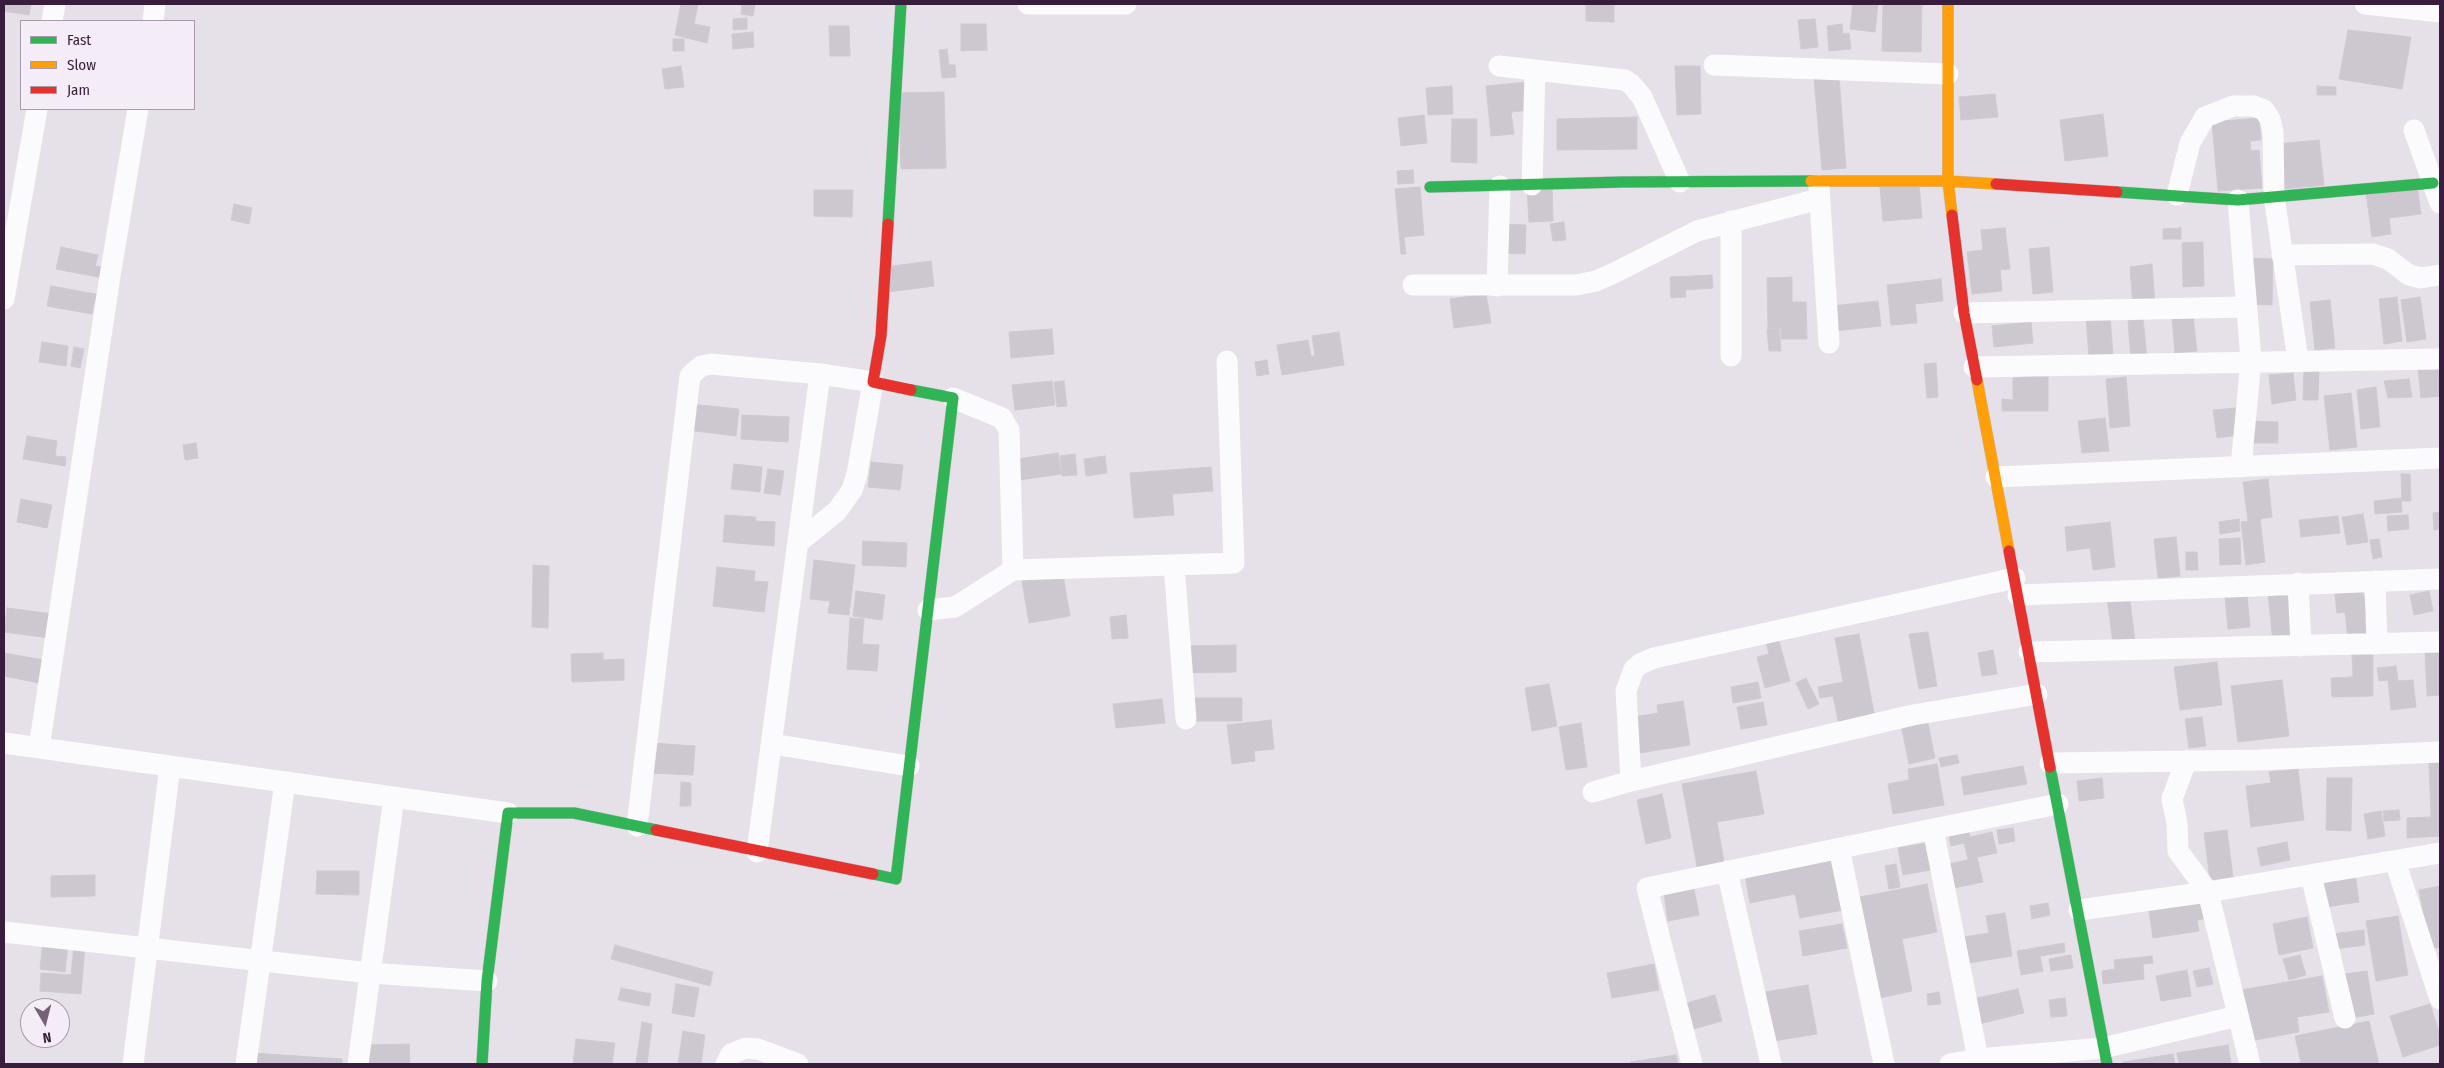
<!DOCTYPE html>
<style>
body{margin:0}
#map{position:relative;width:2444px;height:1068px;overflow:hidden;background:#e6e0e8;font-family:"Fira Sans Condensed",sans-serif}
canvas{display:block}
.frame{position:absolute;inset:0;border:5px solid #391d3c;pointer-events:none}
.legend{position:absolute;left:20px;top:20px;width:175px;height:90px;box-sizing:border-box;background:#f4edf7;border:1px solid #a99aac;margin:0;padding:6px 9px;list-style:none;font-size:15px;color:#391d3c}
.legend li{display:flex;align-items:center;gap:10px;height:25px}
.legend b{width:25px;border:1px solid #a99aac}
.north{position:absolute;left:20px;top:998px;width:50px;height:50px;box-sizing:border-box;background:#f4edf7;border:1px solid #a99aac;border-radius:50%;rotate:172deg;font-size:14px;font-weight:700;line-height:20px;text-align:center;color:#391d3c}
.north::after{content:'';display:block;margin:auto;width:18px;height:22px;background:#766178;clip-path:polygon(50% 0,100% 100%,50% 72%,0 100%)}
</style>
<div id="map">
<canvas width="2444" height="1068"></canvas>
<div class="frame"></div>
<ul class="legend">
<li><b style="height:6px;background:#30b455"></b>Fast</li>
<li><b style="height:6px;background:#ff9f0a"></b>Slow</li>
<li><b style="height:6px;background:#e5322d"></b>Jam</li>
</ul>
<div class="north">N</div>
</div>
<script>
const c = document.querySelector('canvas').getContext('2d');
c.lineJoin = 'round';
function fillPath(path, color) {
  c.fillStyle = color;
  c.fill(path, 'evenodd');
}
function toPath(rows) {
  const path = new Path2D();
  for (const r of rows) {
    path.moveTo(r[0], r[1]);
    for (let i = 2; i < r.length; i += 2) path.lineTo(r[i], r[i + 1]);
  }
  return path;
}
function strokePath(path, color, width, dash) {
  c.strokeStyle = color;
  c.lineWidth = width;
  c.lineCap = dash ? 'butt' : 'round';
  c.setLineDash(dash || []);
  c.stroke(path);
}
const building = toPath([
 [4,4,31,4,29,15,4,11,4,4],
 [681,4,698,4,694,24,710,27,707,43,675,35,681,4],
 [742,4,755,4,753,16,741,14,742,4],
 [1586,4,1614,4,1614,22,1586,21,1586,4],
 [1853,4,1878,4,1875,32,1850,29,1853,4],
 [1883,4,1922,4,1921,52,1882,51,1883,4],
 [747,18,747,29,733,30,733,19,747,18],
 [1815,19,1818,47,1801,49,1798,20,1815,19],
 [961,24,986,24,987,50,961,51,961,24],
 [1842,24,1843,34,1849,33,1851,49,1829,51,1827,26,1842,24],
 [829,26,849,26,850,56,830,56,829,26],
 [2348,30,2411,37,2402,89,2339,79,2348,30],
 [753,32,754,47,733,49,732,34,753,32],
 [673,39,684,39,684,51,673,51,673,39],
 [947,49,949,65,955,65,956,77,942,78,939,50,947,49],
 [681,66,684,87,665,89,662,69,681,66],
 [1675,66,1700,66,1701,114,1677,115,1675,66],
 [1839,77,1846,168,1822,170,1814,78,1839,77],
 [1527,82,1530,110,1511,112,1514,134,1491,136,1486,86,1527,82],
 [1452,86,1453,114,1428,115,1426,88,1452,86],
 [2317,86,2336,87,2336,95,2317,95,2317,86],
 [944,92,946,168,901,169,899,93,944,92],
 [1995,94,1998,117,1961,120,1959,97,1995,94],
 [2103,114,2108,156,2065,161,2060,120,2103,114],
 [1424,115,1427,143,1401,146,1398,118,1424,115],
 [1637,117,1637,149,1557,150,1557,119,1637,117],
 [2259,118,2261,140,2250,141,2251,151,2259,150,2262,188,2218,191,2212,122,2259,118],
 [1452,119,1477,119,1477,163,1451,162,1452,119],
 [2319,140,2324,185,2282,189,2278,144,2319,140],
 [1413,170,1414,183,1398,184,1397,171,1413,170],
 [1919,184,1922,218,1883,221,1880,187,1919,184],
 [1552,186,1553,221,1529,222,1527,187,1552,186],
 [2417,186,2421,214,2389,218,2391,234,2372,237,2366,192,2417,186],
 [1420,187,1424,235,1404,237,1406,254,1401,254,1395,189,1420,187],
 [814,190,853,190,852,217,814,216,814,190],
 [234,204,252,208,249,224,231,220,234,204],
 [1564,222,1566,240,1553,241,1550,224,1564,222],
 [1501,224,1526,225,1525,254,1501,253,1501,224],
 [2005,228,2010,269,2000,270,2002,291,1972,294,1967,252,1983,250,1981,230,2005,228],
 [2181,228,2181,239,2163,239,2163,229,2181,228],
 [2203,242,2204,286,2183,287,2182,243,2203,242],
 [61,247,98,255,95,266,105,267,103,278,56,269,61,247],
 [2049,247,2053,292,2033,294,2029,249,2049,247],
 [2251,258,2273,259,2272,305,2249,304,2251,258],
 [931,261,934,286,888,292,885,267,931,261],
 [2152,264,2155,304,2133,307,2130,267,2152,264],
 [1712,275,1713,288,1685,290,1686,297,1671,298,1670,277,1712,275],
 [1792,277,1792,302,1806,302,1807,339,1781,339,1781,328,1768,328,1767,278,1792,277],
 [1941,279,1943,301,1915,304,1917,323,1891,325,1887,285,1941,279],
 [51,286,96,294,92,314,47,306,51,286],
 [1486,294,1491,323,1454,328,1450,299,1486,294],
 [2397,297,2402,341,2384,344,2379,299,2397,297],
 [2420,297,2426,339,2407,342,2401,300,2420,297],
 [2330,300,2335,348,2315,350,2310,302,2330,300],
 [1878,301,1881,326,1835,331,1832,306,1878,301],
 [2193,315,2197,351,2175,353,2172,318,2193,315],
 [2110,316,2113,355,2089,357,2086,317,2110,316],
 [2143,319,2147,357,2131,359,2128,321,2143,319],
 [2031,322,2033,343,1994,347,1992,326,2031,322],
 [1779,328,1781,351,1769,351,1767,329,1779,328],
 [1052,329,1054,354,1011,358,1009,332,1052,329],
 [1339,332,1344,365,1282,375,1277,345,1308,340,1311,356,1315,356,1312,336,1339,332],
 [42,342,68,346,66,366,39,362,42,342],
 [74,347,84,349,80,368,71,366,74,347],
 [1267,360,1269,374,1257,376,1255,362,1267,360],
 [1936,363,1938,397,1927,398,1924,364,1936,363],
 [2440,367,2440,396,2421,398,2418,369,2440,367],
 [2304,369,2319,370,2318,400,2303,400,2304,369],
 [2293,373,2296,400,2272,404,2269,375,2293,373],
 [2033,376,2048,376,2048,411,2002,411,2002,399,2013,400,2013,378,2033,376],
 [2126,377,2130,426,2110,428,2106,379,2126,377],
 [2409,379,2412,397,2388,398,2384,381,2409,379],
 [1052,381,1055,405,1015,410,1012,385,1052,381],
 [1064,381,1067,406,1057,407,1054,382,1064,381],
 [2376,387,2380,427,2361,429,2357,390,2376,387],
 [2351,393,2357,447,2330,450,2324,396,2351,393],
 [690,404,739,409,736,436,687,430,690,404],
 [2236,408,2239,435,2217,438,2213,410,2236,408],
 [742,415,789,417,788,442,741,439,742,415],
 [2105,418,2109,451,2082,453,2078,421,2105,418],
 [2253,421,2278,422,2278,443,2253,443,2253,421],
 [27,436,57,441,55,456,66,457,65,466,23,459,27,436],
 [196,443,198,458,185,460,183,445,196,443],
 [1058,453,1061,474,1020,480,1017,459,1058,453],
 [1075,454,1077,475,1062,476,1060,456,1075,454],
 [1105,456,1107,473,1086,476,1084,459,1105,456],
 [871,462,903,465,900,490,868,487,871,462],
 [734,464,762,467,760,492,731,489,734,464],
 [1211,467,1213,491,1172,494,1174,515,1134,518,1130,473,1211,467],
 [768,469,784,471,780,495,764,493,768,469],
 [2401,474,2410,474,2411,501,2402,501,2401,474],
 [2268,479,2272,517,2260,519,2265,562,2246,565,2241,522,2248,521,2243,482,2268,479],
 [2401,498,2402,512,2375,514,2374,501,2401,498],
 [21,499,52,505,47,528,17,522,21,499],
 [2440,512,2440,529,2434,530,2433,513,2440,512],
 [2363,514,2368,542,2347,545,2342,517,2363,514],
 [725,515,756,517,755,521,775,522,774,546,723,542,725,515],
 [2408,515,2409,529,2388,531,2387,516,2408,515],
 [2338,516,2340,533,2301,537,2299,520,2338,516],
 [2239,519,2240,531,2220,534,2219,522,2239,519],
 [2110,522,2115,567,2093,570,2090,548,2067,551,2065,527,2110,522],
 [2176,537,2180,576,2158,578,2154,539,2176,537],
 [2240,538,2241,564,2220,565,2219,539,2240,538],
 [2379,539,2382,557,2373,559,2370,540,2379,539],
 [863,541,907,543,906,567,862,565,863,541],
 [2186,552,2197,552,2198,570,2186,570,2186,552],
 [814,560,855,565,849,615,828,613,830,601,810,599,814,560],
 [533,565,549,566,548,628,532,627,533,565],
 [717,567,755,571,754,581,768,582,764,612,713,606,717,567],
 [1063,575,1070,616,1029,623,1022,581,1063,575],
 [2363,590,2369,636,2348,639,2345,612,2337,613,2335,594,2363,590],
 [856,591,885,595,882,620,853,616,856,591],
 [2429,591,2433,611,2414,615,2410,595,2429,591],
 [2290,592,2296,639,2273,642,2268,594,2290,592],
 [2129,594,2135,641,2113,644,2107,597,2129,594],
 [2247,595,2250,627,2228,629,2225,597,2247,595],
 [7,608,53,614,50,638,4,632,7,608],
 [1126,615,1128,638,1112,639,1110,617,1126,615],
 [850,618,864,619,862,644,879,645,877,671,847,669,850,618],
 [1928,632,1937,686,1919,689,1909,634,1928,632],
 [1859,634,1875,718,1839,725,1833,696,1820,698,1818,687,1843,682,1835,638,1859,634],
 [1778,638,1790,681,1765,688,1757,657,1769,654,1766,642,1778,638],
 [1236,645,1236,672,1184,673,1183,646,1236,645],
 [2425,649,2440,649,2440,695,2427,696,2425,649],
 [1993,650,1997,674,1982,676,1978,653,1993,650],
 [4,653,44,660,39,683,4,676,4,653],
 [603,653,603,660,624,659,624,680,572,682,571,654,603,653],
 [2352,655,2373,655,2373,696,2332,697,2331,678,2351,677,2353,675,2352,655],
 [2217,662,2222,705,2180,710,2174,667,2217,662],
 [2396,666,2398,681,2413,680,2416,707,2391,710,2388,680,2379,681,2377,668,2396,666],
 [1806,678,1819,704,1808,709,1796,683,1806,678],
 [2282,680,2289,736,2238,742,2231,686,2282,680],
 [1758,682,1761,698,1733,703,1731,687,1758,682],
 [1549,684,1557,726,1532,731,1525,688,1549,684],
 [1193,698,1242,698,1242,721,1193,721,1193,698],
 [1162,699,1165,723,1116,728,1113,704,1162,699],
 [1683,701,1690,745,1639,753,1633,717,1658,713,1657,705,1683,701],
 [1763,702,1767,725,1741,729,1737,707,1763,702],
 [1926,714,1935,758,1909,764,1900,720,1926,714],
 [2202,717,2206,746,2189,748,2185,719,2202,717],
 [1271,720,1274,749,1254,751,1255,761,1232,764,1227,725,1271,720],
 [1581,723,1587,767,1566,770,1559,727,1581,723],
 [653,743,695,746,693,775,651,773,653,743],
 [1957,755,1959,763,1941,767,1939,758,1957,755],
 [2429,763,2440,763,2440,836,2407,838,2407,818,2431,817,2429,763],
 [1937,764,1944,805,1893,814,1888,784,1909,780,1908,769,1937,764],
 [2023,766,2027,784,1964,795,1961,777,2023,766],
 [2298,769,2304,820,2251,827,2246,786,2271,783,2269,772,2298,769],
 [1756,771,1764,814,1717,822,1725,867,1698,872,1682,784,1756,771],
 [2102,778,2104,798,2079,801,2077,781,2102,778],
 [2327,778,2352,778,2351,831,2326,830,2327,778],
 [681,782,691,783,691,806,680,806,681,782],
 [1662,794,1671,838,1646,844,1637,800,1662,794],
 [2399,810,2400,820,2384,821,2383,811,2399,810],
 [2381,811,2385,836,2368,839,2364,814,2381,811],
 [2013,828,2015,841,1999,844,1997,830,2013,828],
 [2227,830,2233,877,2210,880,2204,833,2227,830],
 [1969,832,1970,837,1992,832,1997,853,1977,857,1983,882,1949,889,1944,865,1968,860,1964,843,1951,846,1949,836,1969,832],
 [1932,842,1936,869,1903,875,1898,848,1932,842],
 [2287,842,2290,860,2261,866,2257,848,2287,842],
 [1834,859,1843,910,1800,918,1795,894,1750,903,1745,875,1834,859],
 [1896,864,1900,887,1889,889,1885,866,1896,864],
 [317,871,359,871,359,895,316,894,317,871],
 [2355,873,2359,902,2326,907,2321,879,2355,873],
 [95,875,95,896,51,897,51,876,95,875],
 [1927,884,1937,932,1902,939,1912,991,1875,999,1855,898,1927,884],
 [2440,886,2440,947,2430,949,2419,890,2440,886],
 [1694,889,1699,915,1668,921,1664,894,1694,889],
 [2205,902,2208,918,2197,920,2199,931,2153,938,2149,911,2205,902],
 [2048,903,2050,915,2032,919,2030,906,2048,903],
 [2005,913,2012,956,1969,963,1964,937,1989,933,1986,916,2005,913],
 [2398,916,2408,975,2376,981,2366,921,2398,916],
 [2307,917,2313,948,2279,955,2273,924,2307,917],
 [1842,924,1847,948,1803,956,1799,931,1842,924],
 [2364,930,2365,945,2334,949,2332,934,2364,930],
 [43,941,68,944,65,972,40,969,43,941],
 [2064,943,2065,952,2040,956,2043,971,2021,975,2017,951,2064,943],
 [74,945,85,946,81,994,40,991,41,973,71,975,74,945],
 [615,945,713,972,710,986,611,959,615,945],
 [2071,955,2073,968,2051,971,2049,959,2071,955],
 [2300,955,2306,975,2289,980,2283,959,2300,955],
 [2152,956,2153,963,2143,964,2144,979,2103,984,2102,971,2115,969,2114,960,2152,956],
 [1654,964,1659,990,1612,998,1607,973,1654,964],
 [2209,968,2213,984,2197,987,2193,971,2209,968],
 [2187,970,2191,996,2161,1001,2156,976,2187,970],
 [2367,971,2374,1014,2352,1018,2345,974,2367,971],
 [2322,976,2329,1012,2297,1017,2299,1032,2250,1041,2241,990,2322,976],
 [676,984,699,988,694,1017,672,1013,676,984],
 [1808,985,1817,1034,1774,1041,1765,992,1808,985],
 [621,988,651,994,649,1006,618,1000,621,988],
 [2018,989,2024,1013,1979,1024,1973,999,2018,989],
 [1939,992,1941,1004,1928,1005,1927,994,1939,992],
 [1715,995,1722,1021,1690,1030,1683,1004,1715,995],
 [2065,998,2067,1016,2051,1017,2049,1000,2065,998],
 [2430,1004,2440,1035,2440,1045,2403,1057,2390,1016,2430,1004],
 [2369,1021,2379,1064,2293,1064,2301,1063,2295,1036,2369,1021],
 [642,1022,652,1024,647,1064,636,1063,642,1022],
 [683,1031,705,1035,701,1064,678,1064,683,1031],
 [576,1039,615,1043,612,1064,573,1064,576,1039],
 [409,1044,410,1064,367,1064,366,1045,409,1044],
 [2228,1045,2231,1063,2179,1064,2177,1053,2228,1045],
 [253,1053,342,1059,342,1064,252,1064,253,1053],
 [2173,1054,2175,1064,2124,1064,2123,1062,2173,1054],
 [1676,1055,1678,1064,1631,1064,1630,1062,1676,1055]
]);
fillPath(building, '#cdc7cf');
strokePath(building, '#cfc9d1', 1);
const fast = toPath([
 [1430,187,1622,182,1811,181],
 [2117,192,2238,200,2433,183],
 [888,224,901,4],
 [2050,767,2107,1064],
 [873,874,896,879,953,398,911,390],
 [482,1064,487,981,508,813,574,813,656,830]
]);
const slow = toPath([
 [1948,4,1948,181,1952,215],
 [1811,181,1948,181,1996,184],
 [1977,380,2009,551]
]);
const jam = toPath([
 [1996,184,2117,192],
 [1952,215,1964,313,1977,380],
 [888,224,881,336,873,382,911,390],
 [2009,551,2050,767],
 [656,830,873,874]
]);
strokePath(fast, '#c6bcc8', 12);
strokePath(slow, '#c6bcc8', 12);
strokePath(jam, '#c6bcc8', 12);
strokePath(toPath([
 [1028,4,1126,4],
 [2365,4,2440,12],
 [52,21,55,4],
 [153,21,155,4],
 [1714,65,1948,74],
 [1499,66,1625,80,1631,84,1642,97,1680,182],
 [2414,130,2440,203],
 [1532,185,1535,70],
 [1819,186,1829,343],
 [2177,195,2190,143,2205,117,2233,106,2254,106,2264,110,2270,119,2273,132,2274,196,2298,360],
 [2238,200,2251,360,2241,467],
 [2282,255,2373,254,2388,259,2409,275,2421,278,2440,275],
 [1413,285,1576,285,1596,281,1614,273,1697,231,1819,199],
 [1497,286,1500,186],
 [4,299,37,109],
 [1964,313,2245,307],
 [1731,356,1731,221],
 [1974,367,2440,359],
 [953,398,1002,418,1009,430,1013,570],
 [1996,477,2440,458],
 [1174,565,1186,719],
 [2375,581,2377,644],
 [2298,583,2301,646],
 [2018,595,2440,579],
 [928,610,955,607,1013,570,1234,563,1227,361],
 [2029,652,2440,642],
 [4,743,508,813],
 [772,744,909,766],
 [39,748,110,276,138,109],
 [2186,761,2172,799,2177,823,2178,851,2208,892,2250,1064],
 [2050,763,2259,760,2440,752],
 [1631,781,1626,691,1634,669,1640,664,1654,658,2015,578],
 [1593,792,1631,781,1913,715,2037,694],
 [637,826,690,376,701,366,711,364,820,374],
 [1839,848,1884,1064],
 [757,852,820,374,873,382,857,474,852,490,837,511,800,541],
 [2395,861,2440,999],
 [1727,871,1771,1064],
 [2311,875,2345,1018],
 [2079,910,2208,892,2440,853],
 [4,932,370,973,487,981],
 [133,1064,170,766],
 [246,1064,285,782],
 [358,1064,394,797],
 [726,1064,731,1054,746,1048,758,1049,798,1064],
 [1692,1064,1647,888,1933,829],
 [1950,1064,1978,1059,2103,1048,2238,1016],
 [1979,1064,1933,829,2058,804]
]), '#fbfafc', 21);
strokePath(fast, '#30b455', 11);
strokePath(slow, '#ff9f0a', 11);
strokePath(jam, '#e5322d', 11);
</script>
